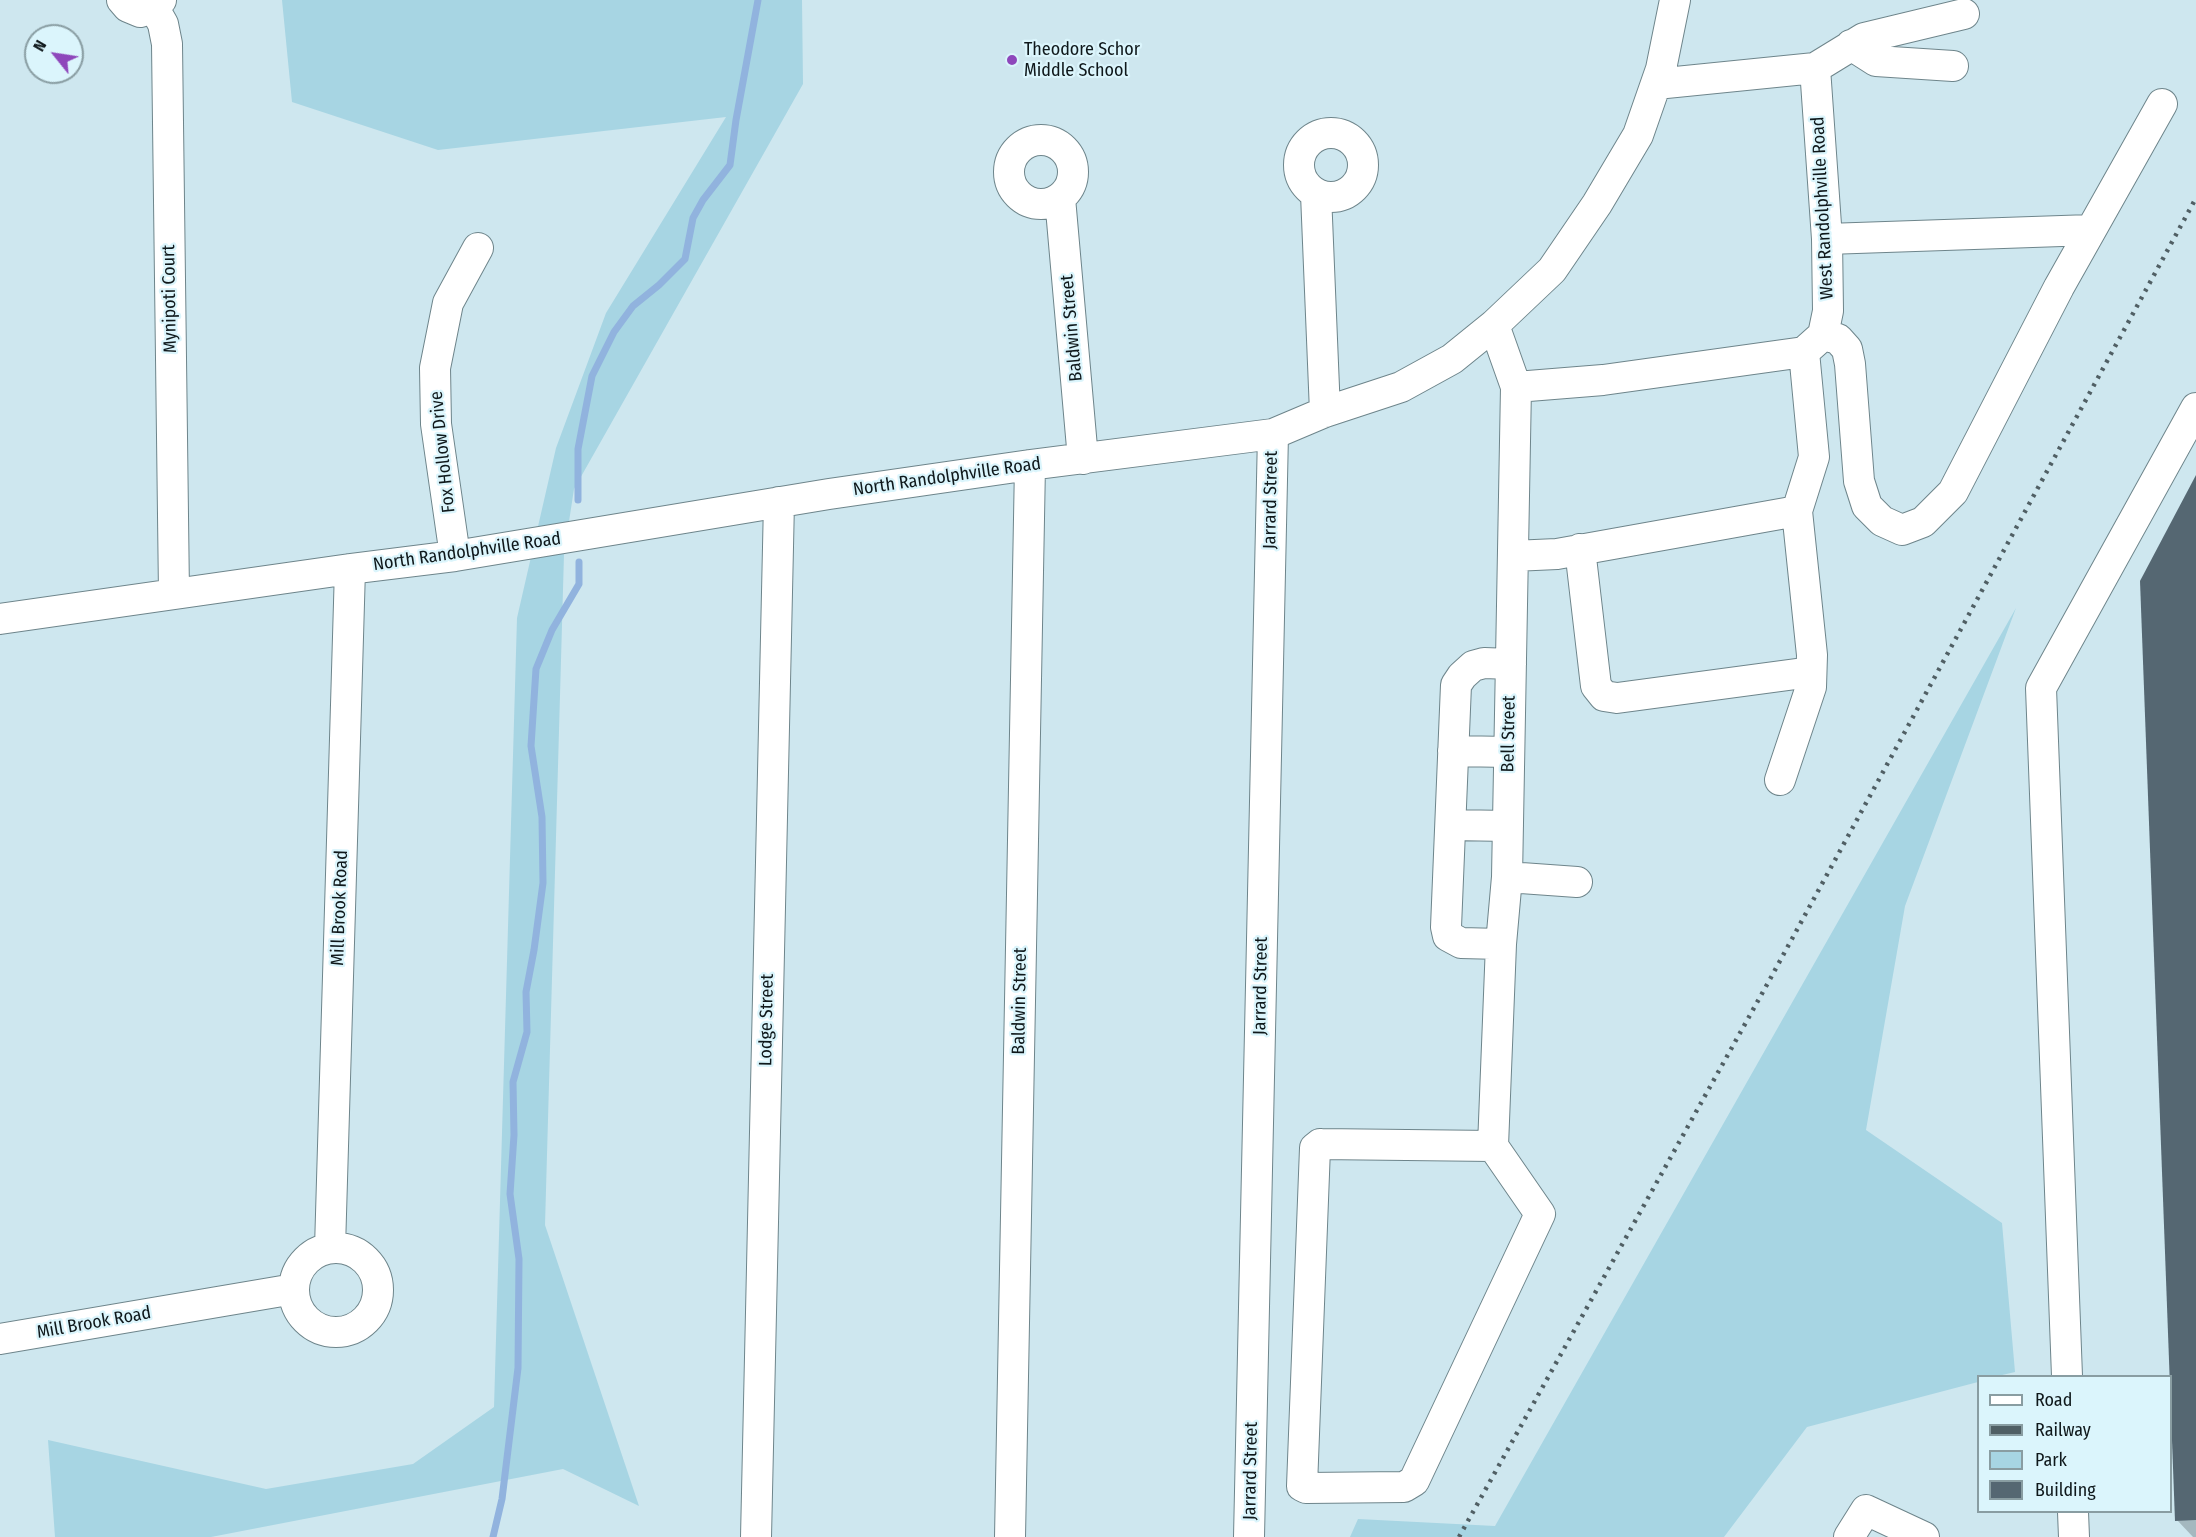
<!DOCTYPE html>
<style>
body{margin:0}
#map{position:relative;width:2196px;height:1537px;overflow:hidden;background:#cee7ef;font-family:"Fira Sans Condensed",sans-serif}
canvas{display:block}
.legend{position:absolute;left:1977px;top:1375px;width:195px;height:138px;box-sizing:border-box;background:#dbf5fc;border:2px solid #899da2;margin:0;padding:8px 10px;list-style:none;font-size:18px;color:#0f181b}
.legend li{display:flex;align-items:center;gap:12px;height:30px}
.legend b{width:30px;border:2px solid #899da2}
.north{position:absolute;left:24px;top:24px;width:60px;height:60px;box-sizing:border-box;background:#dbf5fc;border:2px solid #899da2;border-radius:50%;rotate:300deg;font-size:16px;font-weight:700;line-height:24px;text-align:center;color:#0f181b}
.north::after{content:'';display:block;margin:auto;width:21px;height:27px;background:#8e47bb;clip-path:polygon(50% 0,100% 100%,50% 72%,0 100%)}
</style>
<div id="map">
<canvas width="2196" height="1537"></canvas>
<ul class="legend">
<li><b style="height:8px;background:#fff"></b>Road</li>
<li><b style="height:8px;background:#505f64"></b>Railway</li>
<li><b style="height:16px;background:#a7d5e3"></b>Park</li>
<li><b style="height:16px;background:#556772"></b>Building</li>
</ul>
<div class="north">N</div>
</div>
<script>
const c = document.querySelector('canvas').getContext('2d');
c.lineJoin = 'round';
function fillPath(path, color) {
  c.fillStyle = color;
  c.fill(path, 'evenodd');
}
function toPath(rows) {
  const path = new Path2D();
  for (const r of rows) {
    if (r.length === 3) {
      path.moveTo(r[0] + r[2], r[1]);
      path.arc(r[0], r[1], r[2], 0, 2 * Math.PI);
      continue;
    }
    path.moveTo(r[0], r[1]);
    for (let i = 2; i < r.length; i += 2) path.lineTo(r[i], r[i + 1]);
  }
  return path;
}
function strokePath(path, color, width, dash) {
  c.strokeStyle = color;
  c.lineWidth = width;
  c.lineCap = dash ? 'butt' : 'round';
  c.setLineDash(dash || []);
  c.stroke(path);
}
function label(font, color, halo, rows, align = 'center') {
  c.font = font + ' "Fira Sans Condensed",sans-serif';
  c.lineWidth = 4.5;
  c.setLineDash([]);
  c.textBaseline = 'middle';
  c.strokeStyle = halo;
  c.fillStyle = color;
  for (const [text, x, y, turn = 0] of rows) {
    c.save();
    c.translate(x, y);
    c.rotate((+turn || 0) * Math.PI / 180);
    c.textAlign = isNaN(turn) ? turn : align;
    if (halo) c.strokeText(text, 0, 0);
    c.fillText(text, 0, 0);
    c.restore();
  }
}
fillPath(toPath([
 [282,0,802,0,803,84,574,489,564,554,545,1225,639,1506,563,1469,211,1537,55,1537,48,1440,266,1489,413,1464,494,1407,517,618,556,448,606,313,726,117,438,150,292,102],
 [2016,608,1905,906,1866,1130,2002,1223,2015,1372,1998,1376,1978,1376,1978,1382,1807,1427,1724,1537,1350,1537,1358,1519,1495,1526]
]), '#a7d5e3');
fillPath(toPath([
 [2196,478,2196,1537,2193,1537,2177,1520]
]), '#0003');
strokePath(toPath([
 [578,500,578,449,592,376,614,332,633,306,659,285,685,259,693,218,703,200,730,165,736,120,758,0],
 [493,1537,502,1499,518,1368,519,1259,510,1194,514,1135,513,1082,527,1032,526,992,534,950,543,883,542,817,531,746,536,669,552,630,579,584,579,562]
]), '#91b3de', 7);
fillPath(toPath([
 [2196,475,2196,1520,2175,1521,2140,581]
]), '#556772');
const minor = toPath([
 [122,0,128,7,140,12,154,8,161,0],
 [154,8,163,24,167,44,174,593],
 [1851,45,1876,61,1953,66],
 [1815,68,1864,38,1964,14],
 [1331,165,32],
 [1041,172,32],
 [1316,194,1325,412],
 [1060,198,1083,459],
 [1827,239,2091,230],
 [1823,335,1838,339,1847,349,1850,364,1859,481,1867,506,1882,521,1902,530,1923,522,1953,492,2059,287,2162,104],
 [1516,387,1603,380,1804,352,1823,335,1828,311,1827,239,1815,68,1656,84],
 [1797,511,1814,457,1804,352],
 [1580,549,1596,686,1604,696,1617,698,1811,672],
 [455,556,436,424,435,368,448,303,478,248],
 [1513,556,1557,554,1797,511,1812,655,1811,687,1780,780],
 [0,619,350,569,455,556,829,494,1030,465,1273,434,1325,412,1401,387,1452,359,1494,325,1552,270,1597,204,1638,135,1661,69,1675,0],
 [1453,751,1509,752],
 [1451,825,1508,826],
 [1507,877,1577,882],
 [1501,944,1461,943,1448,936,1446,927,1456,685,1462,676,1473,666,1484,663,1511,664],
 [1320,1144,1493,1146,1540,1214,1414,1481,1404,1487,1306,1488,1302,1486,1315,1148,1320,1144],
 [1493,1146,1501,944,1507,877,1516,387,1494,325],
 [330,1248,350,569],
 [336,1290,42],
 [0,1339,294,1289],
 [2067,1376,2041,688,2196,408],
 [2073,1512,2074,1537],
 [756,1537,779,502],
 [1010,1537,1030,465],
 [1249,1537,1273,434],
 [1849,1537,1866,1510,1924,1537]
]);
strokePath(minor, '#6e858b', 32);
strokePath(minor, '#fff', 30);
strokePath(toPath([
 [1459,1537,1769,981,2196,198]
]), '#505f64', 4.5, [3, 6]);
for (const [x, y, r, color] of [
 [1012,60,6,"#8e47bb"]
]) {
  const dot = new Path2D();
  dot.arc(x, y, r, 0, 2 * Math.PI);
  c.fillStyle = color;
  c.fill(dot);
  strokePath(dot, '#dbf5fc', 2);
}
label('18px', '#0f181b', '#dbf5fc', [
 ["Theodore Schor",1024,50],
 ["Middle School",1024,71]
], 'left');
label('18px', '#0f181b', '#dbf5fc', [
 ["West Randolphville Road",1823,208,-93],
 ["Mynipoti Court",170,299,-91],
 ["Baldwin Street",1072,328,-95],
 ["Fox Hollow Drive",443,452,-96],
 ["North Randolphville Road",947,477,-8],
 ["Jarrard Street",1271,500,-89],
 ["North Randolphville Road",467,552,-8],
 ["Bell Street",1509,734,-89],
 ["Mill Brook Road",340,908,-88],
 ["Jarrard Street",1261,986,-89],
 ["Baldwin Street",1020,1001,-89],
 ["Lodge Street",767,1020,-89],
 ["Mill Brook Road",94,1323,-10],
 ["Jarrard Street",1251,1471,-89]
]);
</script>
